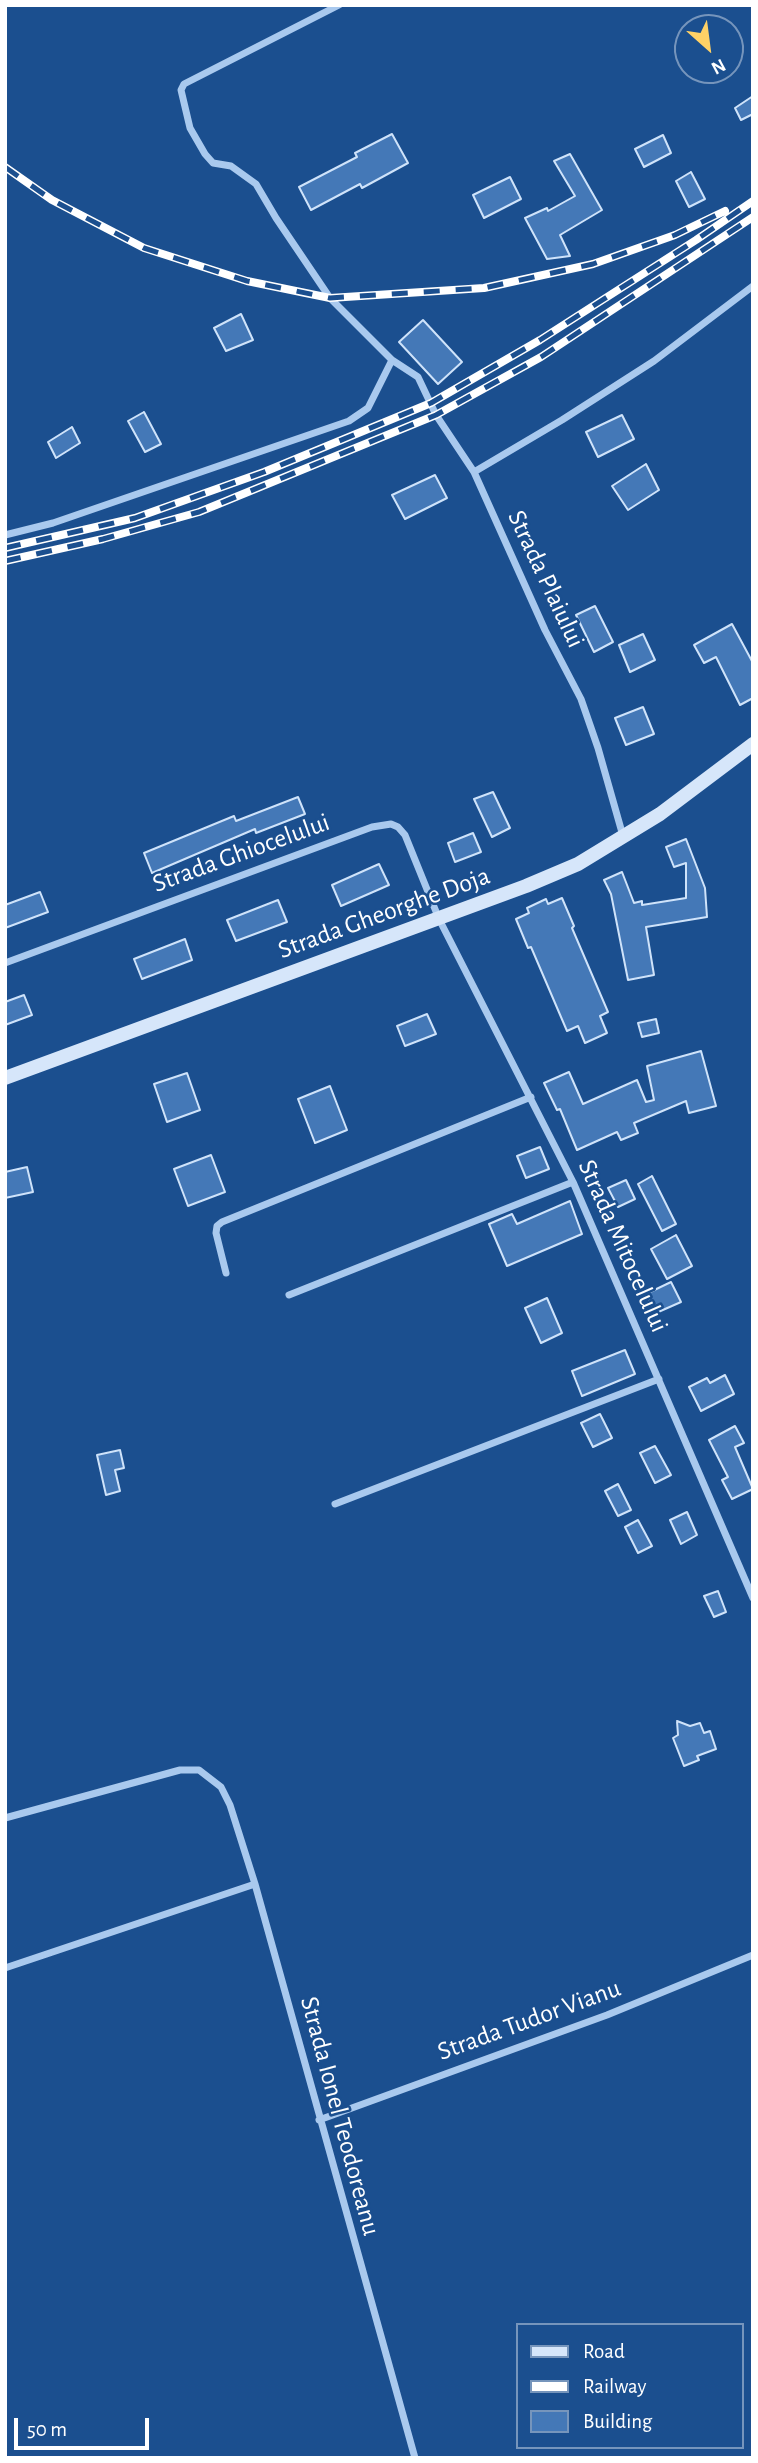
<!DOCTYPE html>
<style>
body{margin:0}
#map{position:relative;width:758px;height:2463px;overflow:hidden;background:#1b4f8f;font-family:"Alegreya Sans",sans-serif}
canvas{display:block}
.frame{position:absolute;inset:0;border:7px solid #fff;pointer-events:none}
.legend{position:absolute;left:516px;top:2323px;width:228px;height:126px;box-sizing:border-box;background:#1b4f8f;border:2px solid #7695bc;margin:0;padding:9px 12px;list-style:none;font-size:21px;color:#fff}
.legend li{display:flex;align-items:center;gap:14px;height:35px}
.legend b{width:35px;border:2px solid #7695bc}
.north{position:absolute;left:674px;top:14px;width:70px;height:70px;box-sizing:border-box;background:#1b4f8f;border:2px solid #7695bc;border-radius:50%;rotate:152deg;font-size:19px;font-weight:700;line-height:28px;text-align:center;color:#fff}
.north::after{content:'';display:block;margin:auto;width:24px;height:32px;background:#ffd166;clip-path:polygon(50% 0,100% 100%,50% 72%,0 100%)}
.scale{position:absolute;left:14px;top:2418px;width:135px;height:32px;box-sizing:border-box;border:4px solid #fff;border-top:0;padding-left:9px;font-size:21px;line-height:24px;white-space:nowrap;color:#fff;-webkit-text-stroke:5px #1b4f8f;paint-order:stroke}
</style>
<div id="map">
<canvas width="758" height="2463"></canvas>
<div class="frame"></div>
<ul class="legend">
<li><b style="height:9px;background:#d6e6fa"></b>Road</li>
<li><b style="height:9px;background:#fff"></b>Railway</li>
<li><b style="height:19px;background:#4478b7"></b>Building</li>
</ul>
<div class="north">N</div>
<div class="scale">50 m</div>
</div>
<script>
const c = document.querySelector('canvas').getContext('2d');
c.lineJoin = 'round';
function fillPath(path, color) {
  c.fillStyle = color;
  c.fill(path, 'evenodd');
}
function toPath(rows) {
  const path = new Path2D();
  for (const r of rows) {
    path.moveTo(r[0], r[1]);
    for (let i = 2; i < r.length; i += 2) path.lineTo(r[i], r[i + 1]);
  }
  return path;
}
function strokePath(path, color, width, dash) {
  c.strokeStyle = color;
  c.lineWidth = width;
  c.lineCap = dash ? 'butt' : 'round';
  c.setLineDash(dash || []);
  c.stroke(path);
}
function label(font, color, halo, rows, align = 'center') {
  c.font = font + ' "Alegreya Sans",sans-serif';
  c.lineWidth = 5;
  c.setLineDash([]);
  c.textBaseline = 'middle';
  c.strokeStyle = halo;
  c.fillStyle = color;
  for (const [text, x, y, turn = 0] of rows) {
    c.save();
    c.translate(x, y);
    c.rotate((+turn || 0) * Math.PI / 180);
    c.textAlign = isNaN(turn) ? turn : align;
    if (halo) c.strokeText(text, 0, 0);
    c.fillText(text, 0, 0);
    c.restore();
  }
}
const building = toPath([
 [753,96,753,114,741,120,735,108,753,96],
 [392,134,408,163,362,188,360,184,311,210,299,187,357,157,355,153,392,134],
 [663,135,671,153,644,167,635,149,663,135],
 [570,154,602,210,560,235,570,256,547,259,525,218,547,208,548,211,575,196,554,161,570,154],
 [691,172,705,199,689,207,676,181,691,172],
 [510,177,521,199,484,218,473,195,510,177],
 [241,314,253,340,226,351,214,328,241,314],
 [423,320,462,362,438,384,399,342,423,320],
 [144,412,161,444,145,452,128,421,144,412],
 [622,415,634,439,598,457,586,432,622,415],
 [72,427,80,443,56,458,48,442,72,427],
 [646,464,659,490,628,510,612,486,646,464],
 [435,475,447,498,405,519,392,495,435,475],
 [595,606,613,642,594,652,576,615,595,606],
 [732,624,753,663,753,698,740,705,716,657,704,663,694,645,732,624],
 [643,634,655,660,630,672,619,645,643,634],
 [643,707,654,734,626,745,615,718,643,707],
 [493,792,510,828,492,837,474,799,493,792],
 [298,797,305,814,256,833,255,829,152,873,144,853,234,816,236,821,298,797],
 [473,833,481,852,455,862,448,843,473,833],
 [686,839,705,888,707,917,646,927,654,975,628,980,611,894,604,880,622,872,634,903,642,901,642,905,686,898,686,863,674,867,666,847,686,839],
 [379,864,389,885,341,906,332,885,379,864],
 [40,892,48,912,5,928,5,905,40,892],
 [562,898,574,926,572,928,608,1012,600,1016,607,1033,585,1043,578,1026,567,1031,531,947,528,948,516,919,529,913,527,908,546,899,548,904,562,898],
 [278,900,287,922,236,941,227,920,278,900],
 [185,939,192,960,142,979,134,959,185,939],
 [24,995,32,1015,5,1025,5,1002,24,995],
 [427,1014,436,1034,405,1046,397,1026,427,1014],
 [656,1019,659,1033,642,1037,638,1023,656,1019],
 [701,1051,716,1106,689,1113,686,1101,634,1123,638,1133,621,1140,617,1132,577,1150,560,1109,557,1110,544,1083,569,1072,583,1104,637,1080,646,1102,654,1100,647,1066,701,1051],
 [187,1073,200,1110,167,1122,154,1084,187,1073],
 [330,1086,347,1130,315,1143,298,1099,330,1086],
 [540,1147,549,1169,526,1178,517,1156,540,1147],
 [211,1155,225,1192,188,1206,174,1169,211,1155],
 [27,1167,33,1192,5,1198,5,1172,27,1167],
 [652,1176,676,1224,662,1231,638,1184,652,1176],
 [626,1180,635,1199,618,1207,608,1188,626,1180],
 [570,1201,582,1234,507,1266,489,1224,512,1214,517,1224,570,1201],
 [676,1235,692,1266,667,1279,651,1249,676,1235],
 [671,1282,681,1302,656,1313,646,1294,671,1282],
 [547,1298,562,1333,541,1343,525,1308,547,1298],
 [625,1350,635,1374,582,1396,572,1371,625,1350],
 [725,1375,734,1394,701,1411,689,1387,707,1378,710,1383,725,1375],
 [600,1414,612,1438,593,1447,581,1423,600,1414],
 [735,1426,744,1443,735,1447,753,1489,732,1499,722,1480,728,1477,709,1440,735,1426],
 [655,1446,671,1475,655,1483,640,1453,655,1446],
 [120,1450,124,1468,115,1470,120,1491,106,1495,97,1455,120,1450],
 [618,1484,631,1510,618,1516,605,1491,618,1484],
 [687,1512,697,1535,681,1544,670,1520,687,1512],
 [638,1520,652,1546,638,1553,625,1527,638,1520],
 [718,1591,726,1612,714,1617,704,1596,718,1591],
 [677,1721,690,1726,700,1723,704,1733,710,1731,716,1749,697,1756,699,1760,684,1766,673,1738,678,1735,677,1721]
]);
fillPath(building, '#4478b7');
strokePath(building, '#cfe3fa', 2);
strokePath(toPath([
 [339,5,184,84,181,90,190,128,205,154,213,163,231,166,256,184,276,218,330,298,392,360,418,377,436,415,474,472,545,630,581,699,598,748,623,836],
 [474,472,562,420,654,361,753,286],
 [5,535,53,523,349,421,368,408,392,360],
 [5,963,372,827,391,824,398,827,405,835,439,919,573,1182,753,1598],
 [226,1273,216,1233,217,1226,222,1222,531,1097],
 [289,1295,573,1182],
 [335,1504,659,1379],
 [5,1818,180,1770,199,1770,221,1787,230,1805,255,1884,415,2458],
 [5,1968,255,1884],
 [319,2120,607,2015,753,1955]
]), '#a9c9ee', 7);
strokePath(toPath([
 [5,1078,526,886,578,864,660,814,753,744]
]), '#d6e6fa', 14);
const rail = toPath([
 [5,167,52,200,144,248,247,281,330,298,484,288,593,264,675,235,725,211],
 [5,548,135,518,264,472,431,403,540,340,696,240,753,201],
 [5,561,103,539,199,512,436,415,541,357,753,217]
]);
strokePath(rail, '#fff', 8);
strokePath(rail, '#1b4f8f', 5, [16]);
label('26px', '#fff', '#1b4f8f', [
 ["Strada Plaiului",546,579,65],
 ["Strada Ghiocelului",241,853,-20],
 ["Strada Gheorghe Doja",384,913,-20],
 ["Strada Mitocelului",623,1246,66],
 ["Strada Tudor Vianu",529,2020,-20],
 ["Strada Ionel Teodoreanu",340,2116,75]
]);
</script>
